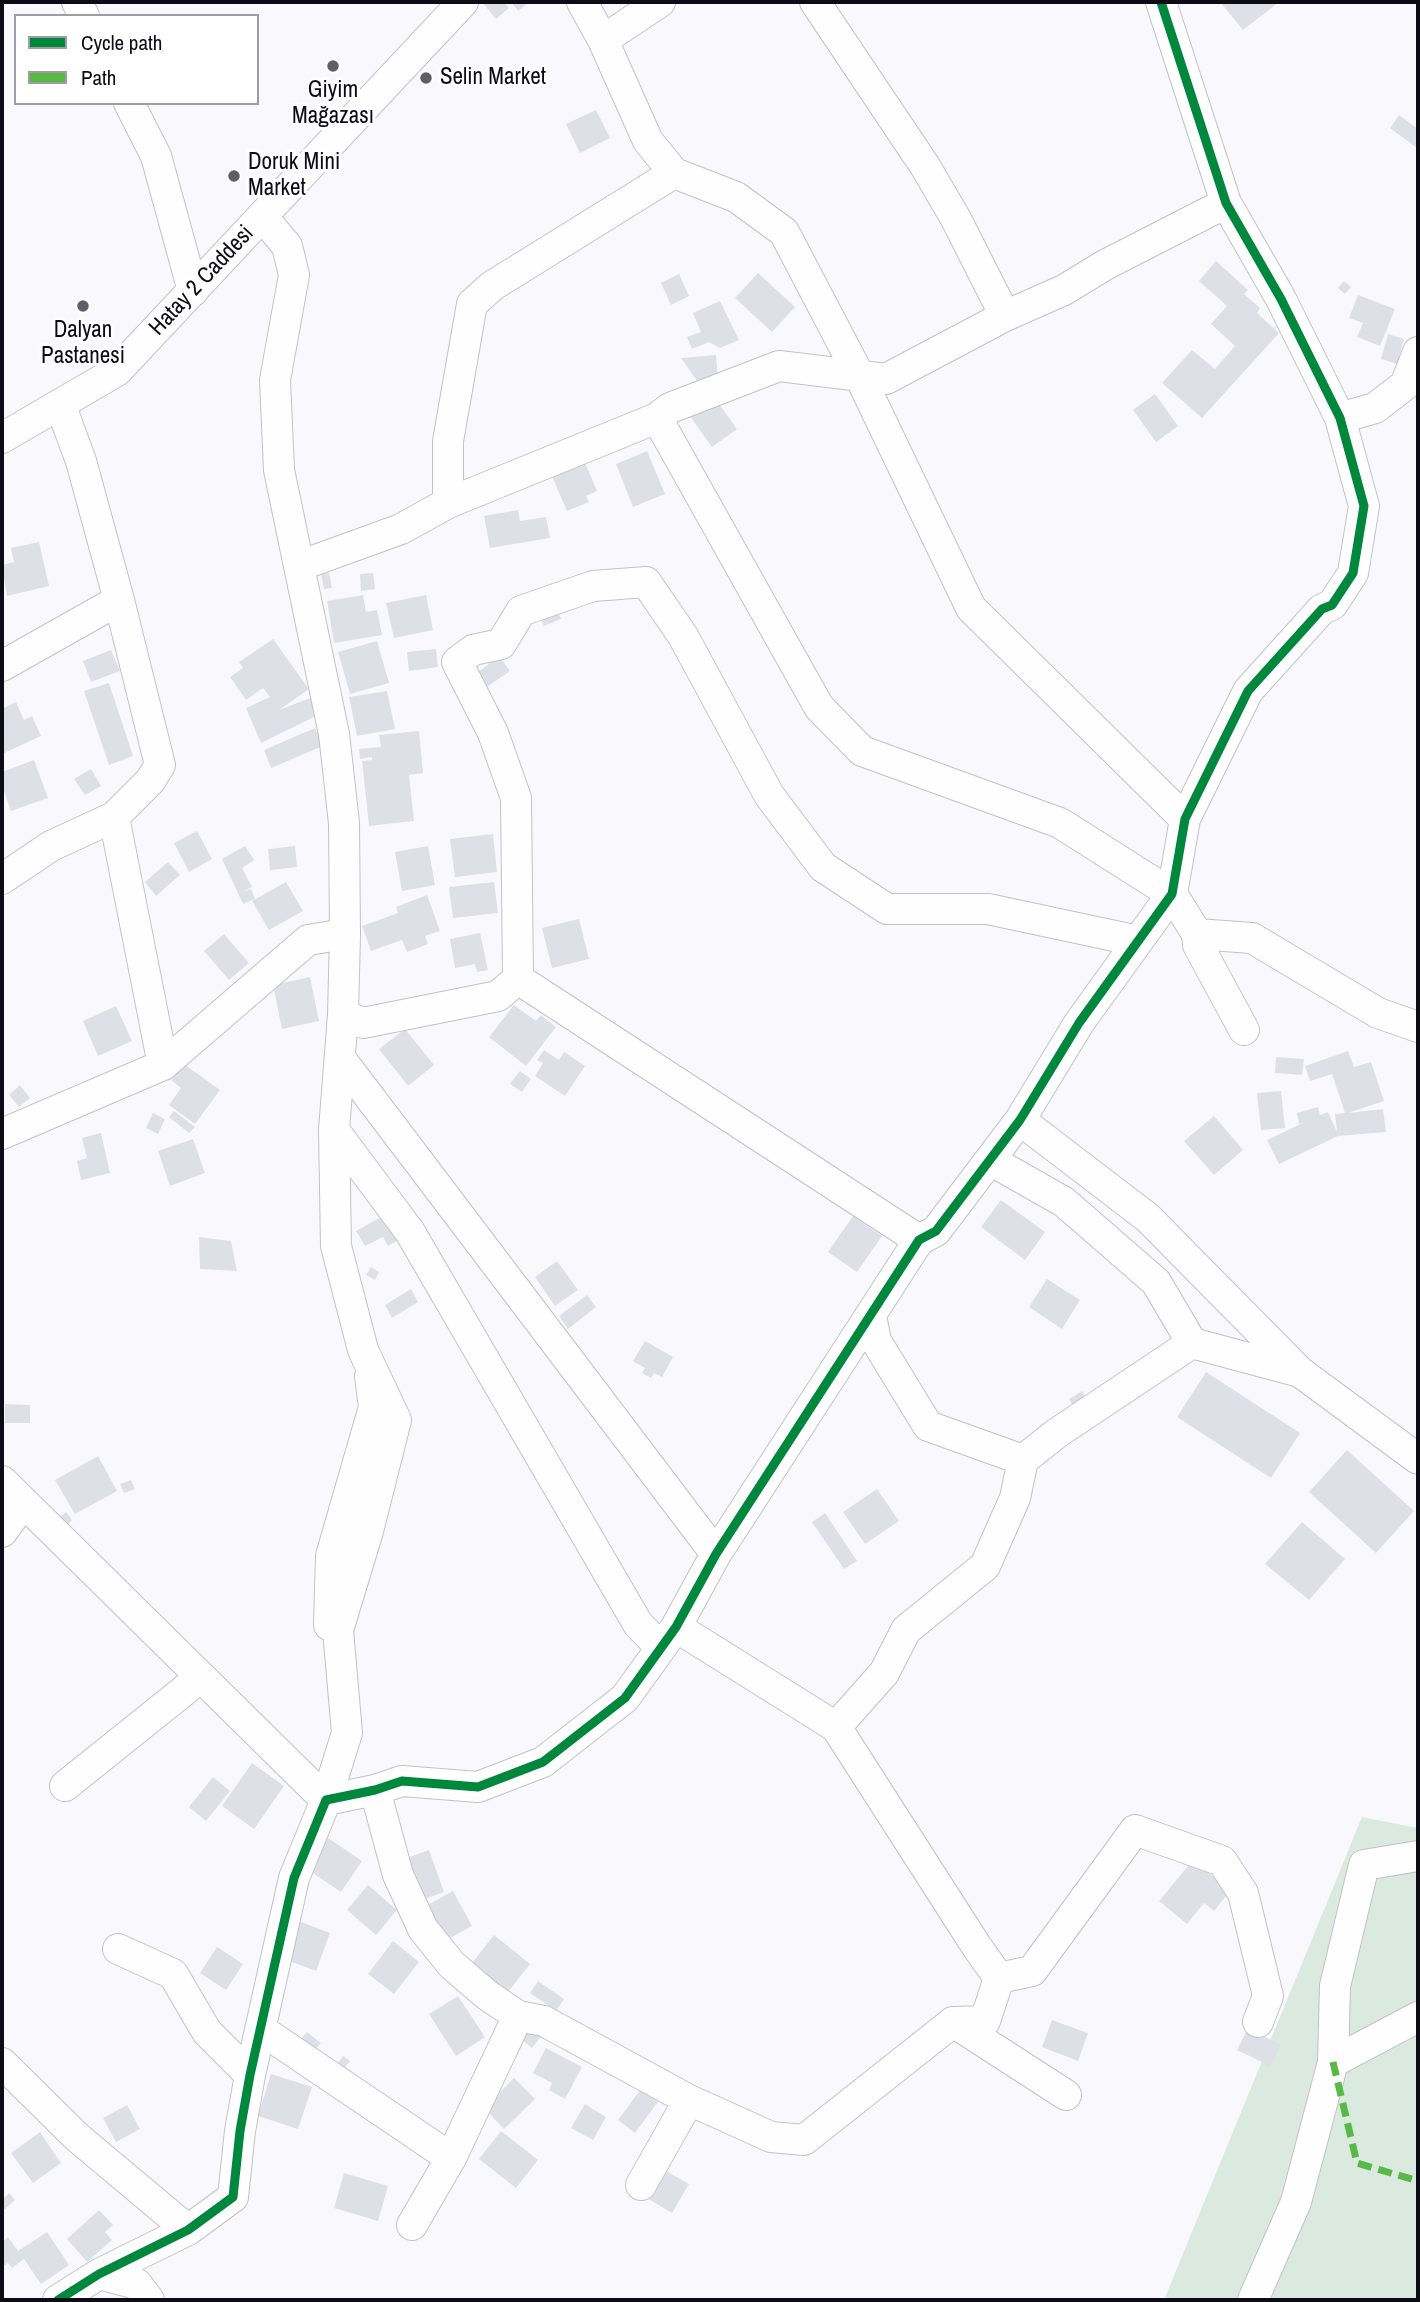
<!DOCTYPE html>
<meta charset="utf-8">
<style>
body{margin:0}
#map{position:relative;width:1420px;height:2302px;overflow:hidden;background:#f9f9fd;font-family:"Archivo Narrow",sans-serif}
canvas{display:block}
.frame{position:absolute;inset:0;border:4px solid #0d0b15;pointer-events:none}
.legend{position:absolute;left:14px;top:14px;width:245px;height:91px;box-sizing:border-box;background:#fff;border:2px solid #9e9da1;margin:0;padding:9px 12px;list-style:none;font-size:21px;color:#0d0b15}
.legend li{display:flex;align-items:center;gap:14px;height:35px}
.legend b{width:35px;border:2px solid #9e9da1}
</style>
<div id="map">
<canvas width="1420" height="2302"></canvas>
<div class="frame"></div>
<ul class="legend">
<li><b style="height:9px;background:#00873e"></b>Cycle path</li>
<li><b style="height:9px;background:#58b947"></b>Path</li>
</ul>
</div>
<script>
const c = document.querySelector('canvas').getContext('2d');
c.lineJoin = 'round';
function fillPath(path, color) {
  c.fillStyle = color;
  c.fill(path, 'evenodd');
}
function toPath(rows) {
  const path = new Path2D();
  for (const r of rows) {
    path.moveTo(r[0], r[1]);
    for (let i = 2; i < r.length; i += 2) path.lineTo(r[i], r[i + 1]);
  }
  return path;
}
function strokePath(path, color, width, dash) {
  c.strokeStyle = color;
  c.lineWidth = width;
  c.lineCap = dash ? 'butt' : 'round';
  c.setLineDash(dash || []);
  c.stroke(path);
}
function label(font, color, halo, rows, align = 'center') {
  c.font = font + ' "Archivo Narrow",sans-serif';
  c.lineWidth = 6;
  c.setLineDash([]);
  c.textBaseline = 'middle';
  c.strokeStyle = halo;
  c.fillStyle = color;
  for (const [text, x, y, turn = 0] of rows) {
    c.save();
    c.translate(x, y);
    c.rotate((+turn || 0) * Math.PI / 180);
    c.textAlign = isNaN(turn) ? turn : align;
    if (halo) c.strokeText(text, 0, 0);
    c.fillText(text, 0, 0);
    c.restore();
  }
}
fillPath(toPath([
 [1362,1817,1418,1828,1418,2300,1164,2300]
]), '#daeadf');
fillPath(toPath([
 [482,2,504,2,509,8,496,19],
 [511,2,529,2,518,11],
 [1220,2,1279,2,1243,30],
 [596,110,610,138,580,153,566,124],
 [1399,115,1418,129,1417,148,1390,128],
 [1216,261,1248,290,1244,294,1260,308,1257,313,1279,333,1202,418,1162,383,1192,350,1215,369,1235,346,1211,324,1227,306,1199,281],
 [758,273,795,307,772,332,735,298],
 [679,274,689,296,671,305,661,283],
 [1344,281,1351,287,1345,294,1338,288],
 [1358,295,1395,309,1380,346,1357,337,1363,323,1349,318],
 [720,301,739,340,720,348,709,342,692,349,687,337,701,332,693,313],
 [1388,334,1404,339,1397,364,1381,359],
 [716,355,718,379,697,381,681,358],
 [1155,394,1178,426,1156,442,1133,410],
 [714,397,737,429,712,447,689,415],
 [647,451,665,494,633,507,616,464],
 [581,453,597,491,586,496,589,502,567,511,548,467],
 [518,510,520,521,546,517,550,538,490,548,484,516],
 [39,542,49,586,7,596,2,565,14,562,11,548],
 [329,573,332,588,324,589,321,574],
 [373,573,375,589,361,591,360,574],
 [363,595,366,612,377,610,382,635,334,643,327,601],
 [426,595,433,630,394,638,386,603],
 [556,607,561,619,544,626,539,614],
 [273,639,309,689,279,710,313,697,318,715,261,743,246,708,270,697,263,688,246,700,230,677,243,668,239,662],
 [377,641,389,683,350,694,338,652],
 [436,649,438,667,409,671,407,652],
 [111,650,120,671,91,682,83,661],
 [499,656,510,671,487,687,477,673],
 [109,683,133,756,109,765,84,691],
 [387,691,395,729,357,736,349,697],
 [16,702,24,720,32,716,41,736,2,754,2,709],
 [315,728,323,746,271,768,264,750],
 [419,731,423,773,409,775,414,821,369,826,362,761,372,760,372,757,360,759,359,749,381,747,379,735],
 [34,760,48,798,11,811,2,785,2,772],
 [91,769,101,786,85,795,74,779],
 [197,831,212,859,189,872,174,843],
 [493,834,497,872,455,877,450,839],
 [245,846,254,860,242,868,252,887,242,892,251,889,255,899,243,904,222,859],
 [295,846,297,867,270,870,268,849],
 [428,846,435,885,402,891,395,852],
 [168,862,180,875,156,896,145,882],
 [286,882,303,911,269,930,252,901],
 [494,882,498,913,453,918,449,887],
 [427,895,440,931,425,936,428,944,407,952,402,940,371,951,362,926,398,913,396,907],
 [579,919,589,959,552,968,542,928],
 [480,933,488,970,477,972,475,964,455,968,450,939],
 [224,934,249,963,229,980,204,951],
 [310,977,319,1021,282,1029,273,985],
 [514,1005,536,1021,541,1015,556,1027,526,1066,489,1037],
 [116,1006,132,1041,98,1056,83,1021],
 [405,1029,434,1065,408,1086,379,1049],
 [544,1050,559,1060,564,1052,585,1066,565,1096,535,1076,543,1063,537,1060],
 [1348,1051,1354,1067,1371,1062,1384,1101,1348,1113,1383,1109,1386,1132,1338,1136,1279,1164,1267,1140,1305,1122,1299,1124,1297,1113,1318,1107,1320,1115,1328,1112,1337,1132,1335,1114,1345,1113,1332,1074,1310,1081,1305,1066],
 [1276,1057,1304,1059,1302,1075,1275,1073],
 [184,1064,220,1090,195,1124,169,1105,181,1088,171,1080],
 [520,1071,531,1079,522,1092,510,1084],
 [20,1085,30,1098,19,1107,9,1095],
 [1281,1091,1285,1128,1261,1130,1257,1093],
 [174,1111,195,1127,189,1133,169,1117],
 [153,1113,165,1119,158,1134,146,1128],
 [1214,1116,1243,1150,1214,1175,1184,1141],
 [101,1133,110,1173,81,1180,77,1161,87,1158,82,1138],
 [193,1139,205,1173,170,1186,158,1151],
 [1001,1200,1045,1232,1025,1260,981,1227],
 [390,1212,404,1237,388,1246,383,1237,365,1246,356,1231],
 [853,1216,882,1236,857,1272,828,1252],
 [199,1237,231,1241,237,1271,200,1269],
 [557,1261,578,1290,555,1306,535,1277],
 [371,1267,379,1272,375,1280,366,1275],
 [1047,1279,1080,1300,1062,1329,1029,1307],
 [411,1289,418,1302,392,1318,385,1305],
 [587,1295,596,1307,568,1329,559,1316],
 [645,1341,673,1357,662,1377,654,1373,651,1378,642,1373,645,1368,633,1361],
 [1206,1372,1300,1433,1271,1478,1177,1417],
 [1082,1391,1087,1400,1074,1408,1069,1399],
 [5,1404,30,1405,30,1423,5,1423],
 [1347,1450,1414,1511,1376,1553,1309,1492],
 [98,1456,117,1491,75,1514,55,1480],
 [131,1480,135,1489,124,1493,120,1484],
 [877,1489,899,1521,865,1544,843,1512],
 [66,1512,72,1520,66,1528,56,1520],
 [825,1513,857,1561,844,1569,812,1522],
 [1302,1522,1345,1559,1309,1600,1265,1564],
 [252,1763,284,1786,254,1829,222,1806],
 [213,1777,230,1791,206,1821,189,1807],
 [322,1834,362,1861,341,1892,301,1865],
 [429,1850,444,1892,419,1901,404,1859],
 [1193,1860,1230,1891,1214,1911,1204,1903,1187,1924,1159,1901],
 [368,1885,397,1910,376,1935,347,1910],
 [453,1891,472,1926,443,1942,424,1907],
 [296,1920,330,1933,316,1971,281,1958],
 [494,1935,530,1964,508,1992,472,1963],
 [393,1941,419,1962,394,1994,368,1974],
 [217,1947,243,1964,226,1990,200,1973],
 [538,1981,564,1999,556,2011,530,1993],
 [458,1996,485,2037,456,2056,429,2014],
 [1052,2020,1088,2033,1078,2061,1042,2047],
 [530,2025,543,2034,532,2048,520,2038],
 [1248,2028,1281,2045,1270,2066,1237,2050],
 [307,2032,321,2043,313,2052,299,2041],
 [546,2048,582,2067,565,2099,549,2090,552,2083,533,2073],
 [343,2056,350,2061,342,2072,335,2067],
 [271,2074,312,2087,298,2129,258,2116],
 [514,2078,535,2099,504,2129,484,2108],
 [641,2089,658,2102,635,2133,618,2120],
 [585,2104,606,2117,593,2140,571,2128],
 [127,2105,140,2129,116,2142,103,2118],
 [501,2131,538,2160,516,2188,479,2159],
 [40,2132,61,2163,33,2183,11,2153],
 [661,2168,689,2184,672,2213,645,2197],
 [344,2173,388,2186,378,2221,334,2208],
 [9,2193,15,2200,2,2212,2,2200],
 [99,2210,113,2225,105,2232,112,2240,87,2262,67,2239],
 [47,2232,69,2265,41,2284,24,2259,12,2268,8,2263,2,2267,2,2242,8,2237,18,2251]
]), '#dfdfe7');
const minor = toPath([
 [77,2,84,16],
 [582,2,603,40,648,141,674,173,736,197,784,232,860,377,971,608,1185,819],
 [815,2,925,166,956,219,1005,316],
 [603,40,660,2],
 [129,103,156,156,193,291],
 [262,216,287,246,294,275,275,380,279,470,334,734,344,823,345,934,343,1015,363,1023,498,996,518,979,516,798,493,733,457,662,473,650,501,644,521,611,593,586,646,582,683,636,769,795,823,867,887,909,988,909,1138,941],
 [657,418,819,707,862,751,1060,823,1172,894,1197,934,1198,945,1244,1030],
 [1340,418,1375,408,1405,385,1418,352],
 [2,438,117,371,463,2],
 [448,503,448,441,472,304,492,286,674,173],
 [299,566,401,529,448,503,657,418,670,408,779,366,886,379,1005,316,1064,290,1105,265,1226,203],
 [2,666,119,600],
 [114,817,163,1065],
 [2,879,51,846,114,817,150,781,160,765,119,600,81,461,60,404],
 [1197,934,1252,938,1378,1013,1418,1027],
 [518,979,919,1240],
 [343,1015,334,1130,410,1232,638,1624,661,1648],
 [340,1058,716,1554],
 [1020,1120,1148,1218,1300,1372,1418,1459],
 [2,1134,163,1065,308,940,345,934],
 [990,1160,1064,1202,1156,1282,1192,1343,1300,1372],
 [871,1316,876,1341,928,1426,1023,1460],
 [2,1481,326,1800],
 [2,1532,23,1503],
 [329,1625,331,1556,374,1407,370,1376],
 [676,1627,836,1727,884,1673,906,1630,985,1566,1015,1498,1023,1460,1057,1433,1192,1343],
 [836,1727,977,1947,999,1978,985,2021,953,2022,1066,2095],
 [65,1786,201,1677],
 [375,1790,398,1875,423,1929,452,1965,487,1995,518,2016,544,2021,689,2100,771,2137,804,2140,953,2022],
 [326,1800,347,1733,338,1630,368,1531,396,1420,363,1350,336,1246,334,1130],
 [118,1949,173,1974,207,2032,250,2075],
 [999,1978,1032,1971,1135,1830,1222,1861,1243,1893,1268,1996,1258,2022],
 [260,2029,451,2158,518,2016],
 [1333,2062,1335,1986,1364,1865,1418,1856],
 [2,2063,77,2137,188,2230],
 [641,2185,689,2100],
 [412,2225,451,2158],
 [99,2274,137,2284,149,2300],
 [58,2300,99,2274,188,2230,233,2197,240,2131,250,2075,294,1878,326,1800,375,1790,402,1781,478,1787,543,1762,625,1698,676,1627,716,1554,919,1240,936,1231,1020,1120,1079,1023,1172,894,1185,819,1248,691,1322,609,1332,605,1353,573,1364,506,1340,418,1281,299,1226,203,1161,2],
 [1253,2300,1296,2202,1333,2062,1418,2017]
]);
strokePath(minor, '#c2c1c9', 32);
strokePath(minor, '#fefeff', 30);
strokePath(toPath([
 [1333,2062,1357,2163,1418,2181]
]), '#58b947', 7, [14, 7]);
strokePath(toPath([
 [58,2300,99,2274,188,2230,233,2197,240,2131,250,2075,294,1878,326,1800,375,1790,402,1781,478,1787,543,1762,625,1698,676,1627,716,1554,919,1240,936,1231,1020,1120,1079,1023,1172,894,1185,819,1248,691,1322,609,1332,605,1353,573,1364,506,1340,418,1281,299,1226,203,1161,2]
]), '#00873e', 9);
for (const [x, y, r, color] of [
 [333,66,7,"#605e66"],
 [426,78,7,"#605e66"],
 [234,176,7,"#605e66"],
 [83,306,7,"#605e66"]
]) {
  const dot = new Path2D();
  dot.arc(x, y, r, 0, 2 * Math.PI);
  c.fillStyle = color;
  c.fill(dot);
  strokePath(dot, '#fff', 2.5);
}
label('23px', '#0d0b15', '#fff', [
 ["Selin Market",440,78],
 ["Giyim",333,91,"center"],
 ["Mağazası",333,117,"center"],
 ["Doruk Mini",248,163],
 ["Market",248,189],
 ["Dalyan",83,331,"center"],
 ["Pastanesi",83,357,"center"]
], 'left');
label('23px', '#0d0b15', '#fff', [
 ["Hatay 2 Caddesi",202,281,-47]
]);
</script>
